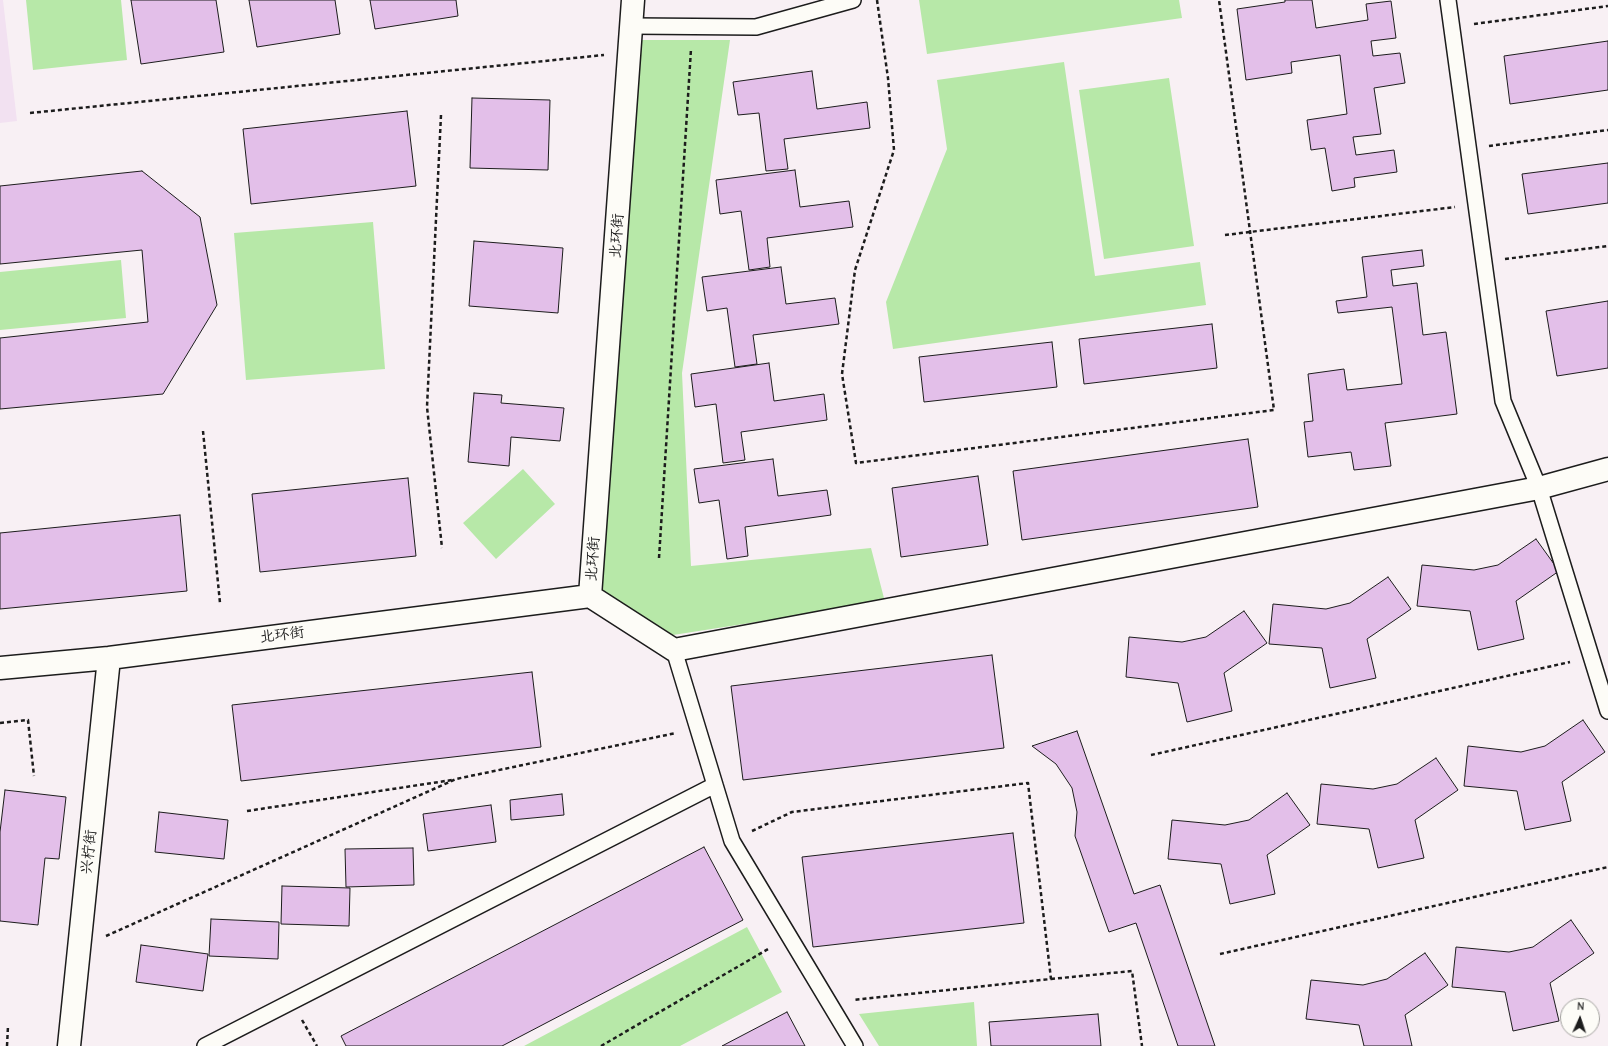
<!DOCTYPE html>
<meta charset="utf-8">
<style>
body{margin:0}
#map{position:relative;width:1608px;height:1046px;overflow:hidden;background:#f8f0f4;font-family:"Comic Neue",sans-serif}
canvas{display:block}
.north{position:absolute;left:1560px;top:998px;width:40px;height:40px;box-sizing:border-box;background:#fdfcf7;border:1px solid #a3a29f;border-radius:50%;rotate:3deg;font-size:11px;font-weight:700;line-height:16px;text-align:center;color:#1c1c1c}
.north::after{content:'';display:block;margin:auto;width:14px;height:18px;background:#1c1c1c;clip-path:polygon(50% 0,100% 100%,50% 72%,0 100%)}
</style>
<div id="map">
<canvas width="1608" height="1046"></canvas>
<div class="north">N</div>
</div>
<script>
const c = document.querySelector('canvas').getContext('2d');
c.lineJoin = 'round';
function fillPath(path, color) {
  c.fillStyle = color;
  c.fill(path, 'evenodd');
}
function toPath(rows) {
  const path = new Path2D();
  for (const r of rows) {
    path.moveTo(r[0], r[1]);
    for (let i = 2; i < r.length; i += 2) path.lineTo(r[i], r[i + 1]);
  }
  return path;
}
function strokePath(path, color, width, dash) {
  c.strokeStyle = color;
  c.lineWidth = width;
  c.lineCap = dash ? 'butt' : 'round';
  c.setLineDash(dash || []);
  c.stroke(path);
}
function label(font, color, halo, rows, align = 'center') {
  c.font = font + ' "Comic Neue","LXGW WenKai TC",sans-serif';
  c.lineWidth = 4;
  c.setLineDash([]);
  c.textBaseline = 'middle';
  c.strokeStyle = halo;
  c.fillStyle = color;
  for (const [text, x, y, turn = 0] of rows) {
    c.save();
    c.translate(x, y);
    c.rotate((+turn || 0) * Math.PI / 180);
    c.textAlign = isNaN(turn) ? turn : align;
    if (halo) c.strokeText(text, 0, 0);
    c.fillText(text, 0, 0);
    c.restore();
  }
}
fillPath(toPath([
 [0,0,3,0,17,121,0,123]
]), '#f2e1f1');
fillPath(toPath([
 [26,0,121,0,127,60,33,70],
 [919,0,1179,0,1182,18,927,54],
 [640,40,730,40,682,373,691,566,871,548,885,602,673,635,602,590],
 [1064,62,1095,276,1200,262,1206,305,893,349,886,302,947,149,937,80],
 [1169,78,1194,246,1104,259,1079,90],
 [373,222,385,369,246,380,234,233],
 [121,260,126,318,0,330,0,272],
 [523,469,555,504,496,559,463,523],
 [747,927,782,992,680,1046,524,1046],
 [974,1002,977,1046,879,1046,859,1014]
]), '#b7e8a8');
const building = toPath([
 [131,0,216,0,224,52,141,64,131,0],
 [249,0,335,0,340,34,257,47,249,0],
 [370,0,456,0,458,16,375,29,370,0],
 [1285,0,1312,0,1316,28,1368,20,1366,4,1391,1,1396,38,1371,41,1373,56,1400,53,1405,83,1374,88,1381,134,1353,137,1356,155,1394,150,1397,172,1354,178,1355,187,1332,191,1325,148,1311,150,1307,120,1347,114,1340,55,1291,62,1292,73,1246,80,1237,9,1285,2,1285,0],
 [1608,41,1608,90,1510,104,1504,56,1608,41],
 [812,71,817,109,867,102,870,128,784,139,788,169,766,171,759,113,738,115,733,82,812,71],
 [472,98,550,100,548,170,470,168,472,98],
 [407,111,416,186,251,204,243,129,407,111],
 [1608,163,1608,203,1528,214,1522,174,1608,163],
 [795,170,800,207,849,201,853,227,767,238,770,267,749,270,741,211,720,214,716,180,795,170],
 [142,171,200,217,217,305,163,394,0,409,0,338,148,322,142,250,0,264,0,186,142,171],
 [474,241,563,248,558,313,469,306,474,241],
 [1422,250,1424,266,1391,270,1393,286,1417,283,1423,335,1446,332,1457,414,1385,423,1391,466,1354,470,1351,452,1308,457,1304,422,1313,421,1308,374,1344,369,1347,390,1402,384,1392,307,1338,313,1336,301,1367,297,1362,257,1422,250],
 [781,267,786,304,835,298,839,324,753,335,757,364,735,367,727,308,707,311,702,277,781,267],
 [1608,301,1608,368,1557,376,1546,311,1608,301],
 [1212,324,1217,368,1084,384,1079,339,1212,324],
 [1052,342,1057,387,924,402,919,357,1052,342],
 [769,363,774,401,824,394,827,420,741,432,745,460,723,463,716,404,695,407,691,374,769,363],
 [474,393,502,395,501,403,564,408,560,441,511,437,509,466,468,462,474,393],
 [1248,439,1258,507,1022,540,1013,471,1248,439],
 [773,459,778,496,827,490,831,515,745,527,748,556,727,559,719,500,699,503,694,469,773,459],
 [978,476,988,545,901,557,892,488,978,476],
 [408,478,416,556,260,572,252,494,408,478],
 [180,515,187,591,0,609,0,533,180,515],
 [1536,539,1559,571,1516,601,1524,639,1478,650,1470,611,1417,606,1422,565,1474,570,1498,565,1536,539],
 [1388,577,1411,609,1367,639,1376,678,1330,688,1322,648,1269,644,1273,604,1326,609,1350,603,1388,577],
 [1244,611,1267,643,1224,673,1232,711,1187,722,1178,683,1126,677,1129,637,1182,642,1206,637,1244,611],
 [992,655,1004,748,743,780,731,686,992,655],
 [532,672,541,747,241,781,232,705,532,672],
 [1583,720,1605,752,1562,782,1571,821,1525,830,1517,791,1464,786,1468,746,1521,752,1545,746,1583,720],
 [1077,731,1134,894,1160,885,1215,1046,1178,1046,1136,923,1109,932,1075,836,1077,812,1072,788,1056,764,1032,746,1077,731],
 [1436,758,1458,790,1415,820,1424,858,1378,868,1369,829,1317,824,1321,784,1373,789,1397,784,1436,758],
 [5,790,66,797,59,859,45,858,38,925,0,921,0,832,5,790],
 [1287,793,1310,825,1267,855,1275,894,1230,904,1221,864,1168,859,1172,820,1225,825,1249,820,1287,793],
 [562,794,564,815,511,820,510,800,562,794],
 [491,805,496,842,428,851,423,814,491,805],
 [159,812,228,820,224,859,155,852,159,812],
 [1013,833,1024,923,813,947,802,857,1013,833],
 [704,847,743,920,502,1046,346,1046,341,1036,704,847],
 [413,848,414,885,346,887,345,849,413,848],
 [282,886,350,888,349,926,281,924,282,886],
 [211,919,279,922,278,959,209,956,211,919],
 [1571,920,1594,953,1550,983,1559,1021,1513,1031,1505,992,1452,987,1456,947,1509,952,1533,947,1571,920],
 [141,945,208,954,203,991,136,982,141,945],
 [1425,953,1448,985,1405,1015,1412,1046,1364,1046,1359,1025,1306,1019,1311,980,1363,985,1387,979,1425,953],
 [787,1012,805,1046,722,1046,787,1012],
 [1098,1014,1101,1046,991,1046,989,1022,1098,1014]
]);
fillPath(building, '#e3bfe9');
strokePath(building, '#1c1c1c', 1);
const lane = toPath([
 [1448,0,1503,401,1539,488,1608,711],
 [632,26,756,27,853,0],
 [674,650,732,841,855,1046],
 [205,1046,715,785]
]);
const street = toPath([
 [590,596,674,650,1539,488,1608,469],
 [0,668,109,658,590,596,633,0],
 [69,1046,109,658]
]);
strokePath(lane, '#1c1c1c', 18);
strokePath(street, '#1c1c1c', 25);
strokePath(toPath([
 [877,0,888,78,894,150,855,270,842,374,856,463,1274,410,1219,0],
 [1474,24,1608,6],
 [30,113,604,55],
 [441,115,427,407,442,548],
 [1489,146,1608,130],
 [1225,235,1455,207],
 [1505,259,1608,246],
 [203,431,220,603],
 [659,558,691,49],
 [0,723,28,720,34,776],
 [1151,755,1570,662],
 [247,811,452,780],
 [752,831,792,812,1028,783,1051,979,853,1000],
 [106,936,456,779,676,733],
 [1220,954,1608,867],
 [1051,979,1132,971,1142,1046],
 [302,1020,317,1046],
 [7,1046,8,1026],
 [601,1046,770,948]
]), '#1c1c1c', 2.5, [4, 3]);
strokePath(lane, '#fdfcf7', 15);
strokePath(street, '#fdfcf7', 22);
label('15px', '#1c1c1c', '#fdfcf7', [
 ["北环街",617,236,-86],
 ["北环街",593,559,-86],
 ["北环街",282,635,-7],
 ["兴柠街",89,852,-84]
]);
</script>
